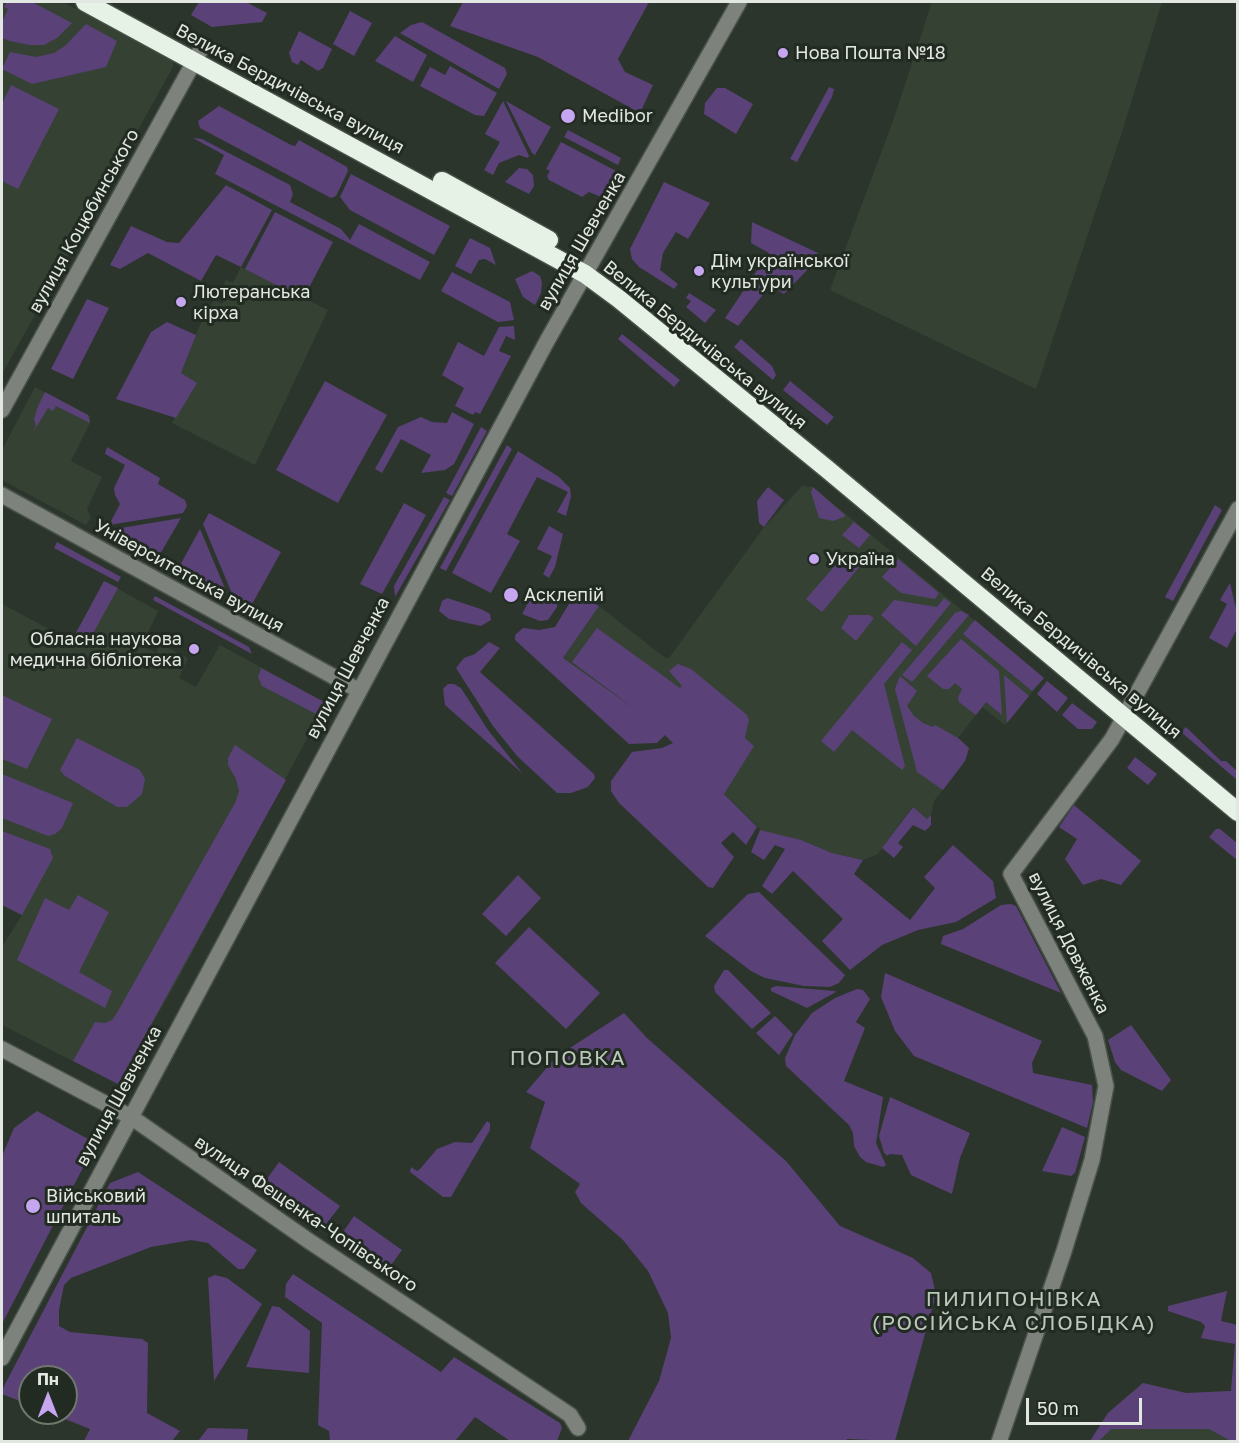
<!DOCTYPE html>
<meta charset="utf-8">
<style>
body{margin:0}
#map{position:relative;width:1239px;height:1443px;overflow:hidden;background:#2c352b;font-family:"Golos Text",sans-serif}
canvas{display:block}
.frame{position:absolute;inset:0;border:3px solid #e2e8e1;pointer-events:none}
.north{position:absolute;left:18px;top:1365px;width:60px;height:60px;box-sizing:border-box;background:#222b21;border:2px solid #6f776e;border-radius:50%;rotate:0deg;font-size:16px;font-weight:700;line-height:24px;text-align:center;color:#e2e8e1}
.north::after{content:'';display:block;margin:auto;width:21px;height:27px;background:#c6a6f0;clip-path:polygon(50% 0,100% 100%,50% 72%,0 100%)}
.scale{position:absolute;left:1026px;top:1398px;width:116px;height:27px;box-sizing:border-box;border:3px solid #e2e8e1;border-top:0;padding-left:8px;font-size:18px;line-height:21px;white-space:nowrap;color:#e2e8e1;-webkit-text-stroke:4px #222b21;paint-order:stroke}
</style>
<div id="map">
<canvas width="1239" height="1443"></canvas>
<div class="frame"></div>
<div class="north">Пн</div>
<div class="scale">50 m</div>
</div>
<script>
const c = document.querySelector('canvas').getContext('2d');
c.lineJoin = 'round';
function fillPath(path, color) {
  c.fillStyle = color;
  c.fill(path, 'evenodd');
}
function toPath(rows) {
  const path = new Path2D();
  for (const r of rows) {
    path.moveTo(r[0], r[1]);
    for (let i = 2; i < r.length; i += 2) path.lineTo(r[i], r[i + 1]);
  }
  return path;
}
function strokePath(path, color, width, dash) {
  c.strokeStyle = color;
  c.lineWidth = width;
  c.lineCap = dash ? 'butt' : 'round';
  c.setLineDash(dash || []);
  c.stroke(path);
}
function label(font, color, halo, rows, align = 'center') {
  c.font = font + ' "Golos Text",sans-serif';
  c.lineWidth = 6;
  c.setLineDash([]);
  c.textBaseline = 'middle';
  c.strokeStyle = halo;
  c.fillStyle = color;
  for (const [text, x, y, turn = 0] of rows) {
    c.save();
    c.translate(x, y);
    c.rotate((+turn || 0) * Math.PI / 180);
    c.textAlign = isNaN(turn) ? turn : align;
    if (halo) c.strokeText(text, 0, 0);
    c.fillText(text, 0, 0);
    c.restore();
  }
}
fillPath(toPath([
 [2,2,63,2,167,58,173,62,173,67,2,374],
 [932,2,1162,2,1122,132,1036,389,830,290,893,121],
 [241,267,328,310,255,465,172,423,196,384,181,373,198,329,214,300,222,304,229,291,223,286,226,280,233,283],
 [35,387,90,416,90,423,71,461,102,477,87,509,91,518,86,525,2,480,2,450],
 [802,486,813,487,1044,678,1005,725,982,707,958,738,969,748,965,761,934,801,931,815,928,819,912,807,878,854,863,860,832,853,801,840,763,832,650,720,563,658,599,606,664,657,669,658,762,530],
 [104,581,158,611,142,646,156,653,161,644,188,658,179,678,196,687,220,645,326,703,179,977,118,1084,2,1025,2,947,22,915,2,905,2,604,66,638,74,636],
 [1236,1328,1237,1441,1090,1442,1108,1413,1143,1383,1186,1393,1231,1391]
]), '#354233');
fillPath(toPath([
 [7,2,32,2,72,23,57,38,44,45,29,45,10,41,2,38,2,22,8,9,4,7],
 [199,2,246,2,267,13,262,22,212,27,191,15],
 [463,2,649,2,618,59,625,72,653,85,640,113,538,57,450,26],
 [350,11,372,23,354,56,333,44],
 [422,22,505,68,507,74,499,89,400,33,411,25],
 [86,24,117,41,106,67,32,84,2,69,10,52,36,57,54,53,65,46],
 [299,31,332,49,323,68,318,71,301,60,298,65,292,62,289,53],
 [395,36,427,55,413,82,375,61],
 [450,66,497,93,484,116,475,115,420,86,430,67,445,75],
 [11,85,59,109,18,189,2,181,2,104],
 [829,87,834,89,832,97,797,162,790,159],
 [717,88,725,88,753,104,736,134,704,114,705,103],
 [503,101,529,156,528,158,519,155,499,163,493,175,484,170,500,142,485,134],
 [506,101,551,127,535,155,532,153],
 [219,106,291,145,295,146,299,140,347,167,348,171,336,196,331,198,200,128,198,121],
 [568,130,621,158,618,165,564,137],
 [193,138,202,139,290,185,293,194,290,202,341,229,350,240,359,224,430,262,420,280,215,174,224,155],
 [561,142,616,171,601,197,589,192,582,197,549,180,547,176,550,171,546,169],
 [519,168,527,169,533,175,534,186,529,194,505,182],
 [351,174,450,226,434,255,350,210,340,197],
 [664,182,710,203,688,239,676,232,663,253,660,270,678,284,674,289,639,267,632,259,630,249],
 [226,185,272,210,241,267,216,255,201,281,148,253,120,269,110,265,131,226,167,242,179,243],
 [275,212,333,242,303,299,245,269],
 [752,222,818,253,813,264,784,294,770,286,738,326,725,318,769,253,751,243],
 [470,238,490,248,496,265,485,259,479,260,471,274,455,266],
 [532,271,540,276,542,282,541,293,535,305,523,297,515,279],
 [452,272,510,302,514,320,498,322,441,291],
 [689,293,716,310,705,323,686,307,691,301,686,298],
 [87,299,109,308,73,379,51,369],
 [167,322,196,335,181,373,197,383,176,418,116,399,151,332],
 [514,326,515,340,506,336,499,351,511,356,480,414,475,412,473,415,455,406,464,388,442,375,458,342,484,356,499,327],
 [622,334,680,380,674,387,618,339],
 [741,339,772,366,776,375,773,380,734,347],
 [325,381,387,415,338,503,276,470],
 [790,381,834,417,827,425,783,390],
 [45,392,88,415,90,423,56,406,53,411,48,408,32,434,36,426,34,419,38,406],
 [452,412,474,424,454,464,445,470,421,473,431,455,401,439,382,473,375,469,398,427,421,417,432,422,447,423],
 [481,427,487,431,452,496,446,493],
 [507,445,512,449,446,571,440,568],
 [107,447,160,478,158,484,185,500,187,506,183,513,109,525,120,504,115,495,114,488,125,465,105,454],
 [518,451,559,477,570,488,571,496,566,516,557,512,568,492,537,477,507,534,520,541,491,593,452,573],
 [768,487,784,500,764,527,759,523,757,501],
 [813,487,845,515,844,517,833,521,819,518,811,492],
 [444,497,450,500,395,597,394,586],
 [404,503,426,515,382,594,360,584],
 [1215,505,1222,510,1173,601,1165,597],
 [209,513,281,552,251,606,233,596,203,524],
 [181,518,159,556,113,531,115,529],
 [854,522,870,535,859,548,842,535],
 [549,526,563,534,555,567,549,578,543,574,552,556,537,549],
 [200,529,227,593,179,567],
 [57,542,121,577,118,582,54,548],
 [846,553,861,565,822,612,806,599],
 [898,559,939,593,935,599,901,593,882,577],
 [104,581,118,588,90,639,76,633],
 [1230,583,1237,613,1238,627,1227,648,1209,638,1227,604,1220,600],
 [535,590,557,603,557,607,548,620,540,621,522,614],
 [575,594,599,606,563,658,635,709,572,662,597,628,680,688,682,686,669,671,678,664,691,669,746,714,749,719,745,738,754,746,724,794,757,827,746,845,733,832,721,843,734,857,713,888,708,887,619,803,611,791,611,781,632,752,662,748,673,743,665,735,657,743,629,744,515,640,515,635,523,628,539,630,555,627],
 [155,596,249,647,252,654,153,600],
 [447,598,481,609,490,614,491,620,481,626,449,619,439,611,442,601],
 [944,598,951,603,916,646,881,615,894,600,937,607],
 [961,611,969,615,912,682,902,675,955,613],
 [849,615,869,615,874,618,856,641,841,628],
 [975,620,1044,678,1032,691,963,634],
 [961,639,999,671,1002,715,986,702,976,715,959,702,958,697,962,689,955,683,949,689,943,689,927,676],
 [489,642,500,648,480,672,594,774,595,778,588,787,571,793,557,793,517,756,493,726,456,668,464,658,475,654],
 [902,642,912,650,884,684,905,766,902,770,852,730,834,752,821,741],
 [261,668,326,703,320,716,262,686,258,677],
 [1004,675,1029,696,1007,723],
 [900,676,917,691,907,706,914,716,923,723,933,727,935,725,958,738,969,748,965,761,943,790,917,772,895,689],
 [1047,681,1068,698,1057,712,1037,694],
 [448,684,454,684,461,688,488,730,523,774,445,705,443,689],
 [2,695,52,719,27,769,2,759],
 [1072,703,1097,722,1092,729,1078,729,1062,715],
 [1186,727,1221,761,1226,761,1237,771,1237,780,1181,732],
 [77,738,140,770,145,779,142,794,127,807,117,807,65,776,60,770],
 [235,745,286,780,118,1084,73,1061,95,1022,105,1023,112,1020,117,1013,236,801,239,791,236,779,228,765,228,758],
 [1135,757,1157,774,1148,785,1127,768],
 [2,774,73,803,62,828,55,834,48,836,2,818],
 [1074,805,1141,861,1121,885,1101,879,1083,885,1065,859,1077,839,1059,827],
 [913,807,927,819,931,815,931,825,925,831,913,825,898,843,903,847,894,858,882,848],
 [1216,829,1220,829,1237,843,1237,860,1209,837],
 [760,830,801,840,832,853,863,860,854,874,910,920,935,888,924,877,953,845,993,881,996,898,956,922,918,930,882,945,850,970,822,941,843,919,793,871,772,894,762,886,785,849,775,845,764,860,751,852],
 [2,831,50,849,53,858,22,915,2,905],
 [518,875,541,898,506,936,482,914],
 [759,892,845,975,839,983,830,987,804,986,765,978,751,971,705,936,748,894],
 [78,895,109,912,79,972,112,991,105,1008,17,960,45,898,69,910],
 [1011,904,1016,906,1061,993,941,944,943,936,963,929,1001,905],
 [529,927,600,993,566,1029,495,963],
 [724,970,728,970,771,1013,752,1029,715,992,714,986],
 [885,973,1042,1041,1032,1063,1033,1073,1092,1085,1093,1102,1087,1128,914,1056,895,1031,881,997],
 [776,986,835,991,836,992,807,1008,771,991,771,988],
 [857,989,863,990,870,999,856,1022,865,1028,844,1081,883,1097,876,1143,886,1165,883,1167,866,1162,860,1157,854,1146,853,1133,849,1125,786,1066,785,1058,795,1035,812,1013,835,998],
 [624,1013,647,1038,786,1161,840,1226,913,1258,931,1273,936,1295,895,1441,847,1439,846,1442,628,1441,659,1381,671,1338,668,1313,648,1271,623,1240,581,1203,575,1192,580,1184,530,1148,545,1102,526,1092,556,1057],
 [775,1016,793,1034,779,1055,756,1033],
 [1131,1025,1171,1080,1162,1091,1121,1070,1115,1062,1108,1040],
 [890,1097,970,1133,960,1158,952,1194,911,1175,902,1155,889,1154,888,1156,884,1153,879,1136],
 [37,1111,88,1139,88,1158,2,1324,2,1156,14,1128],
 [487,1121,490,1123,490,1130,451,1197,443,1197,410,1172,411,1167,417,1171,420,1169,437,1149,455,1142,472,1143],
 [1062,1127,1085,1137,1075,1173,1071,1176,1042,1171],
 [203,1138,249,1168,244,1175,199,1143],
 [279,1162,340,1206,324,1227,262,1186],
 [138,1172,257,1250,244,1269,238,1269,208,1243,191,1240,151,1247,71,1278,64,1285,59,1310,59,1326,70,1332,142,1339,148,1343,147,1413,180,1431,172,1441,84,1441,90,1429,50,1413,66,1413,66,1377,30,1377,30,1405,2,1394,2,1390,110,1183],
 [354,1216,402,1250,387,1271,339,1238],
 [293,1274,441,1372,454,1357,560,1423,562,1428,557,1441,510,1441,475,1417,455,1441,330,1441,329,1431,318,1425,322,1323,285,1297,286,1284],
 [215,1275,227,1278,262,1304,214,1381,208,1278],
 [1227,1291,1221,1321,1237,1325,1237,1441,1231,1441,1209,1429,1111,1429,1099,1441,1090,1441,1108,1413,1143,1383,1186,1393,1231,1391,1235,1344,1201,1338,1205,1326,1201,1322,1168,1311,1168,1306],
 [272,1306,279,1307,310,1331,309,1373,246,1367],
 [208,1428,248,1429,247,1441,198,1441]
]), '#5a4178');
const minor = toPath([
 [2,410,200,51],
 [2,495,358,690],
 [2,1049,131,1117,309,1241,570,1415,578,1428],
 [2,1358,547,341,739,2],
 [999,1442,1064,1251,1092,1160,1106,1086,1095,1036,1011,874,1112,739,1238,509]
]);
const highway = toPath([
 [85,2,585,274,619,299,827,469,1238,812],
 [442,181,549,240]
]);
strokePath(minor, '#495248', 18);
strokePath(highway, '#495248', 21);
strokePath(minor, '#7d827d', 15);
strokePath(highway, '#e6f2e5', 18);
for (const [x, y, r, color] of [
 [783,53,6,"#c6a6f0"],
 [568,116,8,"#c6a6f0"],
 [699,271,6,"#c6a6f0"],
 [181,302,6,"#c6a6f0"],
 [814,559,6,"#c6a6f0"],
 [511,595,8,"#c6a6f0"],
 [194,649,6,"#c6a6f0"],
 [33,1206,8,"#c6a6f0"]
]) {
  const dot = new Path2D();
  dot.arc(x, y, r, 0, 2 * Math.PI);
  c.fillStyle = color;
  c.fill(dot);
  strokePath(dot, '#222b21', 2);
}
label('18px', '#e2e8e1', '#222b21', [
 ["Нова Пошта №18",795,53],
 ["Medibor",582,116],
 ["Дім української",711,261],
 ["культури",711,282],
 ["Лютеранська",193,292],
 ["кірха",193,313],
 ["Україна",826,559],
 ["Асклепій",524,595],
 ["Обласна наукова",182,639,"right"],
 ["медична бібліотека",182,660,"right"],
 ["Військовий",46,1196],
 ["шпиталь",46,1217]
], 'left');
label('18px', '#e2e8e1', '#222b21', [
 ["Велика Бердичівська вулиця",290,89,28],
 ["вулиця Коцюбинського",84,221,-61],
 ["вулиця Шевченка",582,241,-60],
 ["Велика Бердичівська вулиця",705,345,39],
 ["Університетська вулиця",189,576,29],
 ["Велика Бердичівська вулиця",1081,653,40],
 ["вулиця Шевченка",348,668,-62],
 ["вулиця Довженка",1069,943,63],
 ["вулиця Шевченка",119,1096,-61],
 ["вулиця Фещенка-Чопівського",306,1214,34]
]);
c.letterSpacing = '1.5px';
label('21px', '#bcc8bb', '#222b21', [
 ["ПОПОВКА",568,1058],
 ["ПИЛИПОНІВКА",1014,1299],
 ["(РОСІЙСЬКА СЛОБІДКА)",1014,1323]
]);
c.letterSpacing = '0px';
</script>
